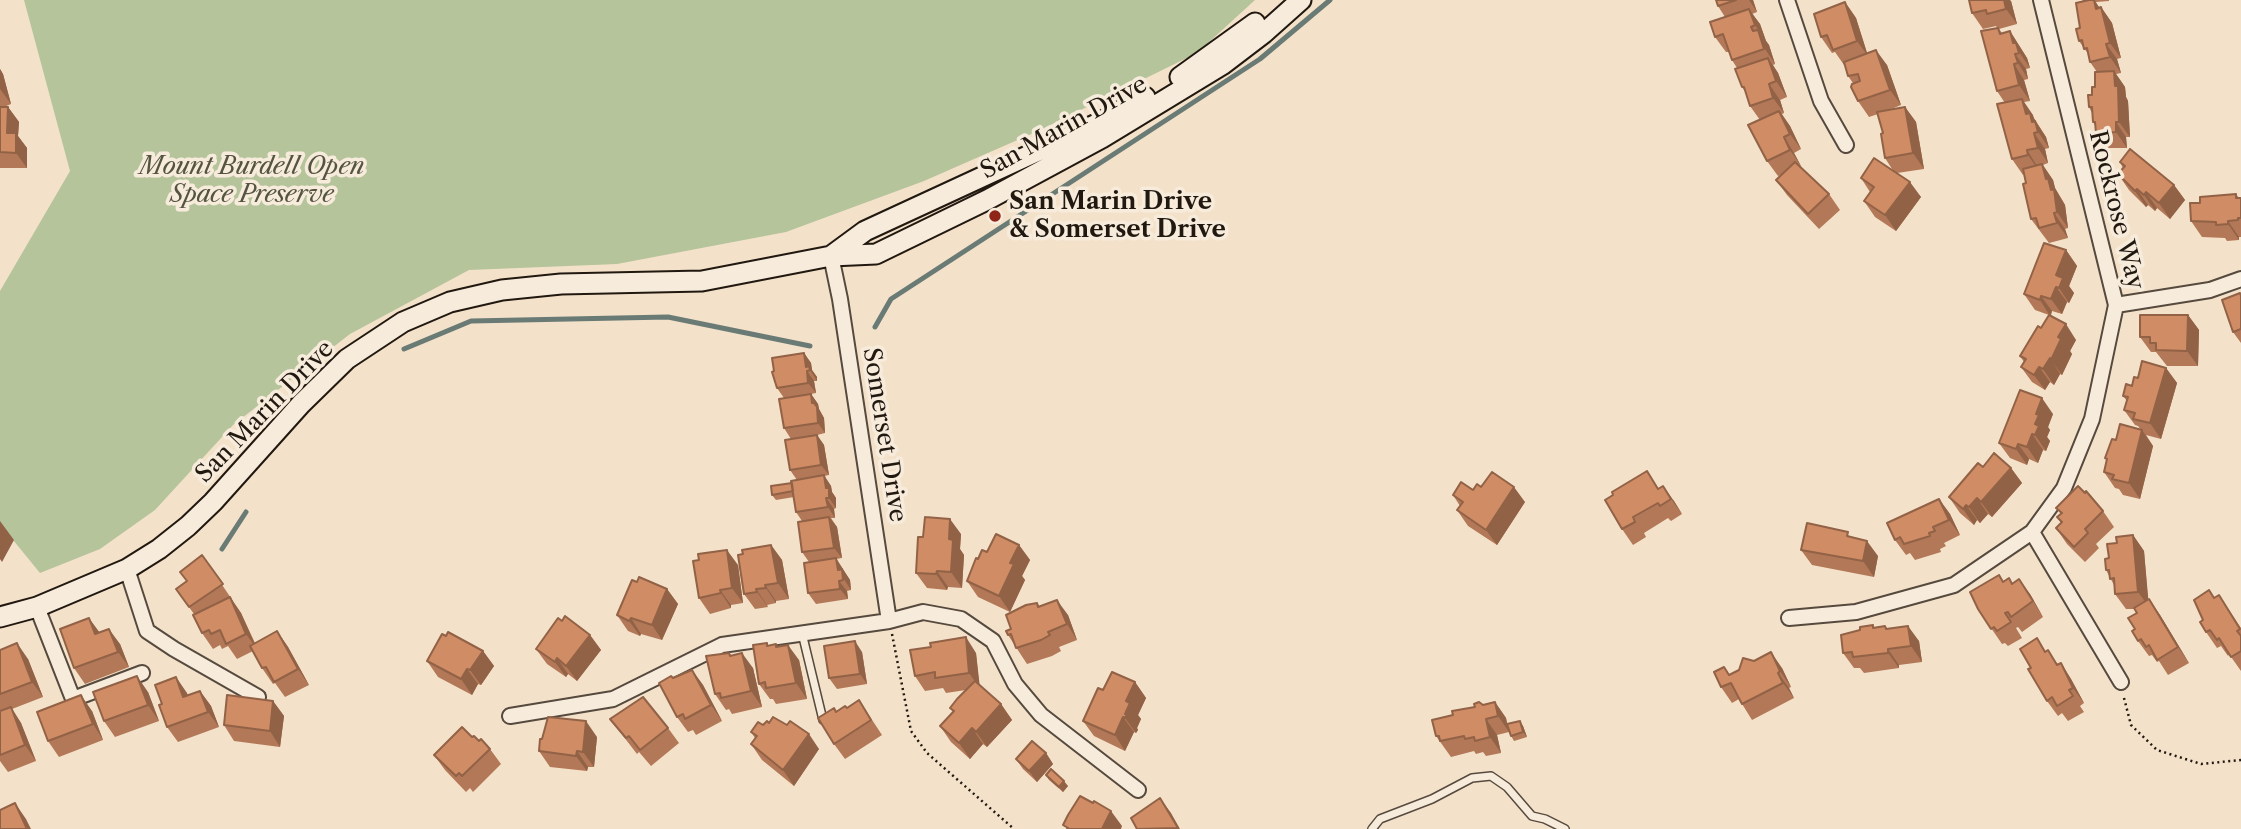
<!DOCTYPE html>
<style>
body{margin:0}
canvas{display:block;background:#f3e1c9}
</style>
<canvas width="2241" height="829"></canvas>
<script>
const c = document.querySelector('canvas').getContext('2d');
c.lineJoin = 'round';
function fillPath(path, color) {
  c.fillStyle = color;
  c.fill(path, 'evenodd');
}
function toPath(rows) {
  const path = new Path2D();
  for (const r of rows) {
    path.moveTo(r[0], r[1]);
    for (let i = 2; i < r.length; i += 2) path.lineTo(r[i], r[i + 1]);
  }
  return path;
}
function strokePath(path, color, width, dash) {
  c.strokeStyle = color;
  c.lineWidth = width;
  c.lineCap = dash ? 'butt' : 'round';
  c.setLineDash(dash || []);
  c.stroke(path);
}
function label(font, color, halo, rows, align = 'center') {
  c.font = font + ' "Libre Caslon Text",serif';
  c.lineWidth = 7;
  c.setLineDash([]);
  c.textBaseline = 'middle';
  c.strokeStyle = halo;
  c.fillStyle = color;
  for (const [text, x, y, turn = 0] of rows) {
    c.save();
    c.translate(x, y);
    c.rotate((+turn || 0) * Math.PI / 180);
    c.textAlign = isNaN(turn) ? turn : align;
    if (halo) c.strokeText(text, 0, 0);
    c.fillText(text, 0, 0);
    c.restore();
  }
}
fillPath(toPath([
 [24,0,1255,0,1197,53,1038,131,924,181,786,232,617,264,469,270,350,334,233,425,155,510,100,549,40,573,0,524,0,291,70,171]
]), '#b5c49b');
strokePath(toPath([
 [875,327,891,299,1260,59,1330,0],
 [404,349,471,321,668,317,810,346],
 [222,549,246,512]
]), '#6a7b75', 5);
const service = toPath([
 [802,633,823,720],
 [1372,829,1380,819,1432,799,1472,778,1491,776,1507,787,1532,816,1545,819,1565,829]
]);
const minor = toPath([
 [1787,0,1821,101,1846,145],
 [831,256,840,299,889,621],
 [2116,305,2210,290,2241,279],
 [2032,532,2121,682],
 [127,569,147,631,174,649,258,697],
 [37,607,73,699,142,673],
 [1789,618,1856,612,1954,585,2032,532,2064,488,2092,419,2116,305,2041,0],
 [510,716,613,699,722,645,889,621,923,612,961,619,993,641,1015,684,1041,715,1138,790]
]);
const secondary = toPath([
 [1180,77,1255,23],
 [831,256,865,231,1101,122,1145,97],
 [0,617,37,607,127,569,159,549,188,526,213,502,301,404,347,359,403,322,450,302,502,290,561,284,702,281,831,256,876,254,987,200,1102,138,1222,65,1264,33,1301,0]
]);
strokePath(service, '#564a3e', 10);
strokePath(minor, '#564a3e', 18);
strokePath(secondary, '#211810', 23);
strokePath(toPath([
 [892,634,911,731,927,753,1014,829],
 [2124,698,2131,725,2157,750,2201,764,2241,760]
]), '#211810', 2.5, [2, 3.5]);
strokePath(service, '#f7ecdc', 7);
strokePath(minor, '#f7ecdc', 14);
strokePath(secondary, '#f7ecdc', 19);
fillPath(toPath([
 [1716,0,1753,0,1757,12,1752,14,1760,24,1766,41,1769,45,1775,64,1773,65,1778,73,1787,97,1780,100,1784,113,1782,114,1790,126,1801,149,1794,153,1801,166,1800,166,1829,194,1840,210,1819,229,1787,195,1776,180,1781,175,1778,176,1767,161,1760,120,1750,106,1746,93,1742,87,1737,68,1732,60,1729,52,1726,52,1715,37,1725,17,1718,6],
 [2082,0,2109,0,2109,1,2096,2,2099,8,2101,7,2112,23,2121,58,2117,59,2121,73,2116,74,2125,87,2126,97,2128,101,2130,137,2126,137,2127,148,2107,148,2096,133,2096,127,2093,122,2092,113,2089,107,2095,87,2097,72,2090,62,2089,55,2079,41,2083,1],
 [2011,1,2017,24,1999,29,2002,33,2010,31,2027,58,2030,68,2026,69,2028,79,2024,80,2030,101,2024,102,2046,137,2049,148,2045,149,2048,163,2043,165,2053,180,2055,188,2065,205,2068,228,2065,229,2068,238,2049,243,2031,219,2024,174,2023,175,2012,159,2005,103,1997,91,1997,28,1996,26,1983,29,1972,13],
 [1845,2,1856,18,1867,53,1887,65,1901,105,1889,110,1905,107,1916,122,1924,169,1897,173,1921,197,1896,231,1875,217,1864,201,1870,192,1861,178,1894,172,1885,158,1883,133,1878,114,1869,117,1858,101,1853,83,1848,76,1845,65,1844,65,1835,52,1832,53,1821,37],
 [0,69,3,74,11,104,4,107,8,107,19,122,18,136,27,148,27,168,0,168],
 [2120,162,2174,185,2185,200,2170,219,2157,208,2155,211,2148,205,2146,207,2129,190,2118,174,2123,168],
 [2236,194,2239,198,2241,198,2241,237,2239,237,2239,240,2227,241,2225,238,2202,237,2191,221,2200,203],
 [2066,250,2077,266,2069,286,2074,293,2069,303,2067,302,2062,314,2052,311,2051,316,2076,340,2070,351,2072,354,2062,375,2060,374,2054,385,2050,382,2045,390,2032,382,2021,367,2024,362,2020,356,2041,328,2049,315,2035,310,2024,294],
 [2241,295,2241,343,2233,332],
 [2188,315,2199,330,2198,366,2167,366,2156,352,2151,352,2140,337],
 [804,353,811,363,812,370,817,377,817,381,814,381,816,393,811,394,818,404,819,409,824,418,825,433,817,435,824,445,829,475,824,476,831,486,832,492,836,498,836,508,834,509,835,518,831,518,837,527,842,558,836,559,850,580,851,590,847,591,848,599,816,604,808,593,809,562,802,552,802,521,796,512,794,497,776,500,772,495,797,480,790,470,791,439,784,428,784,398,777,388,774,371],
 [2166,368,2177,383,2161,439,2146,435,2153,446,2140,499,2123,495,2119,489,2115,488,2104,472,2107,461,2105,458,2116,440,2141,430,2138,426,2135,425,2124,410,2127,401,2123,396,2138,378],
 [2053,414,2048,427,2050,430,2047,437,2050,441,2046,451,2043,450,2038,463,2029,459,2027,465,2010,458,1999,443],
 [1983,467,2011,468,2022,483,1992,517,1988,514,1980,523,1977,520,1974,525,1960,513,1949,497],
 [1481,487,1525,502,1497,545,1468,526,1457,510,1460,506,1453,495],
 [1659,488,1674,501,1682,514,1671,521,1668,518,1644,533,1646,537,1633,545,1622,529],
 [1939,499,1950,514,1960,535,1944,543,1946,546,1940,549,1941,552,1915,560,1910,553,1906,555,1895,540],
 [2056,508,2103,511,2114,527,2096,544,2099,548,2085,562,2067,544,2056,528,2061,523,2057,517,2061,514],
 [961,534,960,549,964,555,962,588,948,587,947,590,927,588,916,573,923,537],
 [2133,535,2144,551,2148,600,2160,615,2189,663,2168,675,2159,661,2157,662,2152,655,2149,656,2138,641,2135,629,2137,613,2134,609,2126,609,2115,594,2114,585,2106,570,2109,558,2117,543],
 [771,545,782,560,789,599,776,601,776,603,767,605,768,607,755,609,744,594],
 [1019,545,1030,560,1022,576,1025,580,1010,612,978,597,967,581,978,559,987,552],
 [1801,550,1878,556,1874,577,1812,565],
 [202,555,241,613,255,643,277,631,288,647,309,685,285,697,275,683,273,684,262,668,253,651,237,659,228,646,222,649,220,645,213,649,202,633,194,614,176,589,187,581],
 [738,565,743,603,731,605,731,608,710,614,699,598],
 [2004,581,2012,583,2030,594,2043,617,2022,632,2018,627,2016,628,2022,638,2008,646,2005,643,2002,644,1978,609],
 [637,582,667,589,678,604,662,640,641,634,640,636,628,631,617,615],
 [2219,595,2241,628,2241,671,2229,654,2228,656,2221,646,2217,648,2206,632,2203,620,2215,598],
 [1037,603,1040,607,1068,615,1077,640,1059,647,1061,651,1052,656,1027,664,1008,635,1011,629],
 [562,621,590,635,601,650,577,681,568,674,566,677,547,664,536,649],
 [1885,626,1887,628,1919,641,1922,662,1899,665,1899,668,1864,673,1860,668,1854,668,1843,653,1875,627],
 [100,632,120,644,129,667,85,684,74,668],
 [767,643,769,646,776,644,777,647,799,660,807,699,776,704,773,699,770,699,759,684],
 [0,650,28,659,43,697,12,709,21,723,36,761,8,772,0,761],
 [2048,650,2058,665,2061,663,2071,679,2084,703,2080,706,2084,712,2068,721,2062,713,2058,716,2047,701,2031,668],
 [483,651,494,666,481,685,478,684,472,695,438,677,427,661],
 [862,652,867,684,837,689,829,678],
 [729,653,731,655,753,668,762,707,732,714,729,709,726,710,715,694],
 [976,653,979,684,1001,704,1012,720,987,747,983,744,970,759,951,742,940,726,953,712,950,708,966,690,946,693,943,688,925,691,915,676],
 [1782,668,1791,687,1789,688,1794,698,1752,720,1739,699,1732,703,1721,687,1730,675],
 [692,670,703,685,722,721,696,735,693,730,688,732,677,717,673,678],
 [176,677,187,695,200,691,211,706,219,727,178,742,167,727,162,704],
 [1135,682,1146,698,1138,715,1141,719,1137,728,1138,730,1136,733,1134,732,1125,751,1094,736,1083,721,1103,690],
 [148,692,159,721,115,737,104,721],
 [859,700,882,735,845,759,834,744,847,708],
 [273,701,284,716,280,747,234,741,224,725],
 [1495,702,1506,718,1507,724,1520,721,1523,726,1527,737,1514,741,1509,732,1497,735,1501,753,1486,756,1483,752,1476,754,1474,751,1451,757,1436,736,1475,707],
 [92,711,103,740,59,757,48,741],
 [610,719,668,728,679,743,651,766,639,752,637,754],
 [763,725,819,749,794,786,762,760,751,744,755,738,751,732],
 [472,737,490,749,501,764,473,792,470,788,466,792,445,770,434,755],
 [597,737,594,767,588,767,587,771,550,767,539,751],
 [1046,753,1053,764,1037,782,1023,769,1016,759],
 [1046,775,1068,786,1063,792,1049,780]
]), '#b37857');
fillPath(toPath([
 [1749,0,1753,0,1757,12],
 [2004,0,2010,0,2011,1,2017,24,2006,9],
 [2094,0,2102,11,2101,7,2112,23,2121,58,2110,43,2096,9],
 [1845,2,1856,18,1868,56,1857,41],
 [1749,9,1760,24,1766,41,1755,25],
 [1751,27,1762,41,1758,30,1769,45,1775,64,1753,31],
 [2010,31,2027,58,2030,68,2013,43],
 [2106,44,2117,59,2121,73,2110,57],
 [1876,50,1887,65,1901,105,1890,90],
 [2015,54,2026,69,2028,79,2018,63],
 [1768,58,1778,73,1787,97,1776,81],
 [2014,64,2024,80,2030,101,2019,85],
 [0,69,3,74,11,104,0,89],
 [2114,71,2125,87,2126,97,2128,101,2130,137,2119,122],
 [1769,84,1780,100,1784,113,1773,98],
 [2022,99,2033,115,2034,119,2046,137,2049,148,2026,114],
 [8,107,19,122,18,136,27,148,27,168,16,153,7,133],
 [1905,107,1916,122,1924,169,1913,153],
 [1779,111,1790,126,1801,149,1790,134],
 [2116,122,2126,137,2127,148,2116,132],
 [2034,133,2045,149,2048,163,2038,148],
 [1784,137,1794,153,1801,166,1790,150],
 [2027,150,2037,166,2039,171,2028,155],
 [2042,164,2053,180,2055,188,2065,205,2068,228,2057,212,2046,179],
 [1910,182,1921,197,1896,231,1885,215],
 [2174,185,2185,200,2170,219,2159,203],
 [2137,189,2148,205,2146,207,2135,191],
 [2146,192,2157,208,2155,211,2144,195],
 [2054,213,2065,229,2068,238,2057,223],
 [2228,221,2239,237,2239,240,2228,224],
 [2066,250,2077,266,2069,286,2074,293,2069,303,2059,288,2056,275],
 [2056,287,2067,302,2062,314,2051,299],
 [2041,296,2052,311,2050,316,2040,300],
 [2188,315,2199,330,2198,366,2187,351],
 [2066,324,2076,340,2070,351,2072,354,2062,375,2051,360,2058,337],
 [804,353,811,363,812,370,817,377,817,381,810,370,806,367],
 [2050,358,2060,374,2054,385,2043,369],
 [2039,367,2050,382,2045,390,2034,375],
 [2166,368,2177,383,2161,439,2150,423],
 [807,371,814,381,816,393,808,383],
 [811,394,818,404,819,409,824,418,825,433,818,423],
 [2042,398,2053,414,2048,427,2050,430,2047,437,2050,441,2046,451,2035,435,2036,414],
 [2142,430,2153,446,2140,499,2129,483],
 [2032,434,2043,450,2038,463,2027,447],
 [817,435,824,445,829,475,821,465],
 [2018,444,2029,459,2027,465,2016,449],
 [2011,468,2022,483,1992,517,1981,502],
 [824,475,831,486,832,492,836,498,836,508,829,498],
 [1663,486,1674,501,1682,514,1671,499],
 [1514,487,1525,502,1497,545,1486,530],
 [826,498,834,509,835,518,828,507],
 [1977,498,1988,514,1980,523,1969,507],
 [1939,499,1950,514,1960,535,1949,520],
 [1966,505,1977,520,1974,525,1963,509],
 [829,517,837,527,842,558,834,548],
 [950,519,961,534,960,549,964,555,962,588,951,572,949,539],
 [0,521,14,540,2,562,0,559],
 [2133,535,2144,551,2149,607,2138,592],
 [1867,541,1878,556,1874,577,1863,561],
 [771,545,782,560,789,599,778,583],
 [1019,545,1030,560,1022,576,1025,580,1010,612,999,596,1010,563],
 [727,550,738,565,743,603,732,588],
 [836,558,850,580,851,590,838,570],
 [937,571,948,587,947,590,936,574],
 [2019,579,2030,594,2043,617,2033,601],
 [839,581,847,591,848,599,840,589],
 [765,585,776,601,776,603,766,588],
 [667,589,678,604,662,640,652,625],
 [756,589,767,605,768,607,757,592],
 [720,590,731,605,731,608,721,593],
 [230,597,241,613,257,649,246,634],
 [2149,599,2160,615,2189,663,2178,647],
 [1057,600,1068,615,1077,640,1067,624],
 [89,618,100,633,95,634],
 [631,618,641,634,640,636,629,621],
 [1908,626,1919,641,1922,662,1911,646],
 [109,629,120,644,129,667,118,652],
 [277,631,288,647,309,685,298,669],
 [590,635,601,650,577,681,566,666],
 [966,637,976,653,980,688,969,673],
 [855,641,862,652,867,684,860,674],
 [17,643,28,659,43,697,32,682],
 [788,645,799,660,807,699,796,683],
 [1888,649,1899,665,1899,668,1888,653],
 [483,651,494,666,481,685,470,670],
 [1771,652,1782,668,1791,687,1780,671],
 [742,653,753,668,762,707,751,691],
 [557,658,568,674,566,677,555,662],
 [2061,663,2071,679,2084,703,2073,688],
 [467,669,478,684,472,695,461,679],
 [692,670,703,685,722,721,711,705],
 [1778,673,1789,688,1794,698,1783,683],
 [137,676,148,692,159,721,148,705],
 [176,677,187,693,194,713,183,697],
 [1135,682,1146,698,1138,715,1141,719,1137,728,1138,730,1136,733,1125,718,1126,701],
 [200,691,211,706,219,727,208,712],
 [81,695,92,711,103,740,93,724],
 [273,701,284,716,280,747,270,731],
 [1495,702,1506,718,1509,732,1498,716],
 [1001,704,1012,720,987,747,976,732],
 [11,707,21,723,36,761,25,745],
 [1123,717,1134,732,1125,751,1115,735],
 [1486,719,1497,735,1501,753,1490,737],
 [586,721,597,737,594,767,583,752],
 [1520,721,1523,726,1527,737,1523,732],
 [972,728,983,744,970,759,959,743],
 [809,734,819,749,794,786,783,770],
 [577,751,588,767,587,771,576,756],
 [1046,753,1053,764,1037,782,1029,771],
 [1064,781,1068,786,1063,792,1059,787],
 [1160,798,1171,813,1180,829,1178,829],
 [15,803,26,819,31,829,27,829],
 [1111,811,1122,826,1121,829,1102,829]
]), '#926247');
const building = toPath([
 [1716,0,1736,0,1718,6,1716,0],
 [1969,0,2004,0,2006,9,1987,14,1986,10,1972,13,1969,0],
 [2089,0,2094,0,2096,9,2101,7,2110,43,2106,44,2110,57,2090,62,2087,48,2084,49,2082,40,2079,41,2076,29,2080,28,2076,3,2089,0],
 [1845,2,1857,41,1833,50,1827,35,1821,37,1814,14,1845,2],
 [1749,9,1755,25,1751,27,1753,31,1758,30,1764,49,1732,60,1723,34,1715,37,1710,22,1749,9],
 [1998,28,2000,34,2010,31,2013,43,2016,43,2019,53,2015,54,2018,63,2014,64,2019,85,1997,91,1981,31,1998,28],
 [1876,50,1890,90,1858,101,1851,87,1852,84,1860,81,1858,74,1848,76,1844,62,1876,50],
 [1768,58,1776,81,1769,84,1773,98,1750,106,1744,87,1742,87,1735,69,1768,58],
 [2114,71,2115,86,2118,86,2119,122,2116,122,2116,132,2096,133,2095,122,2093,122,2092,107,2089,107,2088,95,2092,95,2092,87,2095,87,2095,72,2114,71],
 [2022,99,2026,114,2030,113,2032,122,2035,121,2038,132,2034,133,2038,148,2027,150,2028,155,2012,159,1997,104,2022,99],
 [0,107,8,107,7,133,16,133,16,153,0,152,0,107],
 [1905,107,1913,153,1885,158,1881,134,1883,133,1877,112,1905,107],
 [1779,111,1790,134,1784,137,1790,150,1767,161,1748,125,1779,111],
 [2130,149,2174,185,2159,203,2146,192,2144,195,2137,189,2135,191,2118,174,2125,166,2120,162,2130,149],
 [1874,158,1910,182,1885,215,1864,201,1874,187,1861,178,1874,158],
 [1795,162,1829,194,1808,214,1776,180,1795,162],
 [2042,164,2046,179,2048,178,2051,190,2054,189,2057,212,2054,213,2057,223,2039,228,2036,218,2031,219,2023,184,2026,183,2023,169,2042,164],
 [2236,194,2236,198,2241,198,2241,218,2238,218,2238,220,2228,221,2228,224,2216,225,2216,222,2191,221,2190,203,2200,203,2200,197,2236,194],
 [2044,243,2066,250,2056,275,2063,278,2059,288,2056,287,2051,299,2041,296,2040,300,2024,294,2044,243],
 [2240,293,2241,296,2241,329,2233,332,2222,300,2240,293],
 [2049,315,2066,324,2058,337,2061,339,2051,360,2050,358,2043,369,2039,367,2034,375,2021,367,2026,359,2020,356,2038,326,2041,328,2049,315],
 [2140,315,2188,315,2187,351,2156,350,2156,343,2150,343,2150,337,2140,337,2140,315],
 [804,353,806,367,809,366,810,370,807,371,808,383,777,388,772,372,774,371,772,358,804,353],
 [2142,361,2166,368,2150,423,2133,419,2135,413,2124,410,2128,397,2123,396,2126,384,2132,386,2134,377,2138,378,2142,361],
 [2020,390,2042,398,2036,414,2039,415,2035,424,2039,426,2035,435,2032,434,2027,447,2018,444,2016,449,1999,443,2020,390],
 [811,394,812,403,814,403,817,407,818,423,784,428,779,399,811,394],
 [2120,424,2142,430,2129,483,2112,479,2114,475,2104,472,2107,459,2105,458,2112,439,2116,440,2120,424],
 [817,435,821,465,790,470,785,440,817,435],
 [1994,453,2011,468,1981,502,1977,498,1969,507,1966,505,1963,509,1949,497,1978,463,1983,467,1994,453],
 [1647,471,1658,489,1663,486,1671,499,1660,506,1658,503,1633,517,1635,522,1622,529,1605,500,1613,495,1612,492,1647,471],
 [1492,472,1514,487,1486,530,1457,510,1463,502,1453,495,1461,482,1473,490,1477,484,1481,487,1492,472],
 [824,475,826,488,829,488,829,498,826,498,828,507,796,512,791,481,824,475],
 [792,483,793,491,772,495,771,486,792,483],
 [2078,486,2085,493,2086,491,2103,511,2085,529,2088,533,2074,547,2056,528,2062,522,2057,517,2062,513,2056,508,2078,486],
 [1939,499,1949,520,1933,527,1935,531,1929,533,1930,536,1904,544,1900,537,1895,540,1887,523,1939,499],
 [829,517,834,548,802,552,798,522,829,517],
 [925,517,950,519,949,539,953,540,951,572,937,571,936,574,916,573,918,537,923,537,925,517],
 [1807,523,1848,532,1847,536,1867,541,1863,561,1801,550,1807,523],
 [996,534,1019,545,1010,563,1014,564,999,596,967,581,976,558,978,559,982,550,987,552,996,534],
 [2133,535,2138,592,2115,594,2114,578,2110,579,2109,570,2106,570,2105,559,2109,558,2107,544,2117,543,2116,537,2133,535],
 [771,545,778,583,765,585,766,588,756,589,757,592,744,594,738,555,743,554,742,550,771,545],
 [727,550,732,588,720,590,721,593,699,598,693,561,699,560,698,554,727,550],
 [202,555,223,584,189,607,176,589,187,581,180,572,202,555],
 [836,558,838,570,842,569,843,580,839,581,840,589,808,593,804,563,836,558],
 [1999,575,2003,582,2009,578,2012,584,2019,579,2033,601,2011,617,2008,612,2005,613,2011,622,1997,631,1994,627,1991,629,1978,609,1970,592,1999,575],
 [639,577,667,589,652,625,631,618,629,621,617,615,632,580,637,582,639,577],
 [2209,590,2214,598,2219,595,2240,629,2237,631,2241,636,2241,651,2231,657,2219,638,2217,640,2210,630,2206,632,2200,622,2203,620,2194,600,2209,590],
 [230,597,246,634,226,644,220,630,211,634,209,630,202,633,193,615,230,597],
 [2149,599,2178,647,2157,660,2149,645,2146,647,2141,639,2138,641,2132,631,2135,629,2128,618,2137,613,2134,608,2149,599],
 [1057,600,1067,624,1048,632,1050,635,1041,640,1016,648,1011,634,1008,635,1006,631,1011,629,1006,615,1026,605,1037,603,1038,607,1057,600],
 [565,616,590,635,566,666,557,658,555,662,536,649,558,618,562,621,565,616],
 [89,618,95,634,109,629,118,652,74,668,60,629,89,618],
 [1873,625,1873,628,1885,626,1886,629,1908,626,1911,646,1888,649,1888,653,1853,657,1852,652,1843,653,1841,635,1860,630,1860,627,1873,625],
 [277,631,298,669,274,682,266,667,262,668,250,646,277,631],
 [448,632,483,651,470,670,467,669,461,679,427,661,442,634,446,636,448,632],
 [966,637,969,673,935,678,935,672,915,676,910,650,931,647,930,643,966,637],
 [2037,638,2045,652,2048,650,2057,665,2061,663,2073,688,2069,690,2073,696,2057,706,2052,697,2047,701,2028,669,2031,668,2020,649,2037,638],
 [855,641,860,674,829,678,824,646,855,641],
 [17,643,32,682,0,694,0,650,17,643],
 [767,643,767,646,776,644,776,647,788,645,796,683,766,688,765,682,759,684,753,645,767,643],
 [1771,652,1780,671,1778,673,1783,683,1742,704,1731,683,1721,687,1714,672,1724,667,1729,675,1739,670,1743,658,1754,661,1771,652],
 [729,653,730,656,742,653,751,691,721,698,720,693,715,694,706,656,729,653],
 [692,670,711,705,685,719,683,714,677,717,659,683,671,676,673,678,692,670],
 [1112,672,1135,682,1126,701,1130,703,1125,714,1127,714,1125,718,1123,717,1115,735,1083,721,1098,688,1103,690,1112,672],
 [137,676,148,705,104,721,93,692,137,676],
 [176,677,183,697,200,691,208,712,167,727,159,705,162,704,155,685,176,677],
 [975,681,1001,704,976,732,972,728,959,743,940,726,954,711,950,708,957,699,975,681],
 [81,695,93,724,48,741,37,712,81,695],
 [227,695,273,701,270,731,224,725,227,695],
 [643,697,668,728,640,750,629,736,626,738,610,719,643,697],
 [859,700,871,720,834,744,818,718,834,708,836,712,845,706,847,708,859,700],
 [1479,702,1483,705,1495,702,1498,716,1486,719,1490,737,1475,741,1474,737,1465,739,1464,736,1440,741,1439,736,1436,736,1432,720,1453,715,1452,711,1475,707,1474,704,1479,702],
 [11,707,25,745,0,755,0,711,11,707],
 [548,717,586,721,583,752,577,751,576,756,539,751,540,739,542,739,548,717],
 [773,717,787,725,790,721,809,734,783,770,751,744,757,736,751,732,758,722,763,725,767,721,769,723,773,717],
 [1520,721,1523,732,1511,736,1507,724,1520,721],
 [462,727,472,737,474,736,479,741,481,739,490,749,462,776,459,773,456,776,434,755,462,727],
 [1032,741,1046,753,1029,771,1016,759,1032,741],
 [1051,769,1064,781,1059,787,1046,775,1051,769],
 [1080,796,1093,803,1094,801,1111,811,1102,829,1067,829,1068,828,1063,825,1068,815,1080,796],
 [1160,798,1178,828,1137,829,1131,818,1160,798],
 [15,803,27,829,0,829,0,810,15,803]
]);
fillPath(building, '#d08c65');
strokePath(building, '#926247', 2);
for (const [x, y, r, color] of [
 [995,216,7,"#8f2418"]
]) {
  const dot = new Path2D();
  dot.arc(x, y, r, 0, 2 * Math.PI);
  c.fillStyle = color;
  c.fill(dot);
  strokePath(dot, '#f7ecdc', 2.5);
}
label('24px', '#211810', '#f7ecdc', [
 ["San Marin Drive",1064,128,-29],
 ["Rockrose Way",2116,210,76],
 ["San Marin Drive",265,412,-46],
 ["Somerset Drive",884,435,81]
]);
label('italic 24px', '#555441', '#f7ecdc', [
 ["Mount Burdell Open",252,167],
 ["Space Preserve",252,195]
]);
label('bold 24px', '#211810', '#f7ecdc', [
 ["San Marin Drive",1009,202],
 ["& Somerset Drive",1009,230]
], 'left');
</script>
